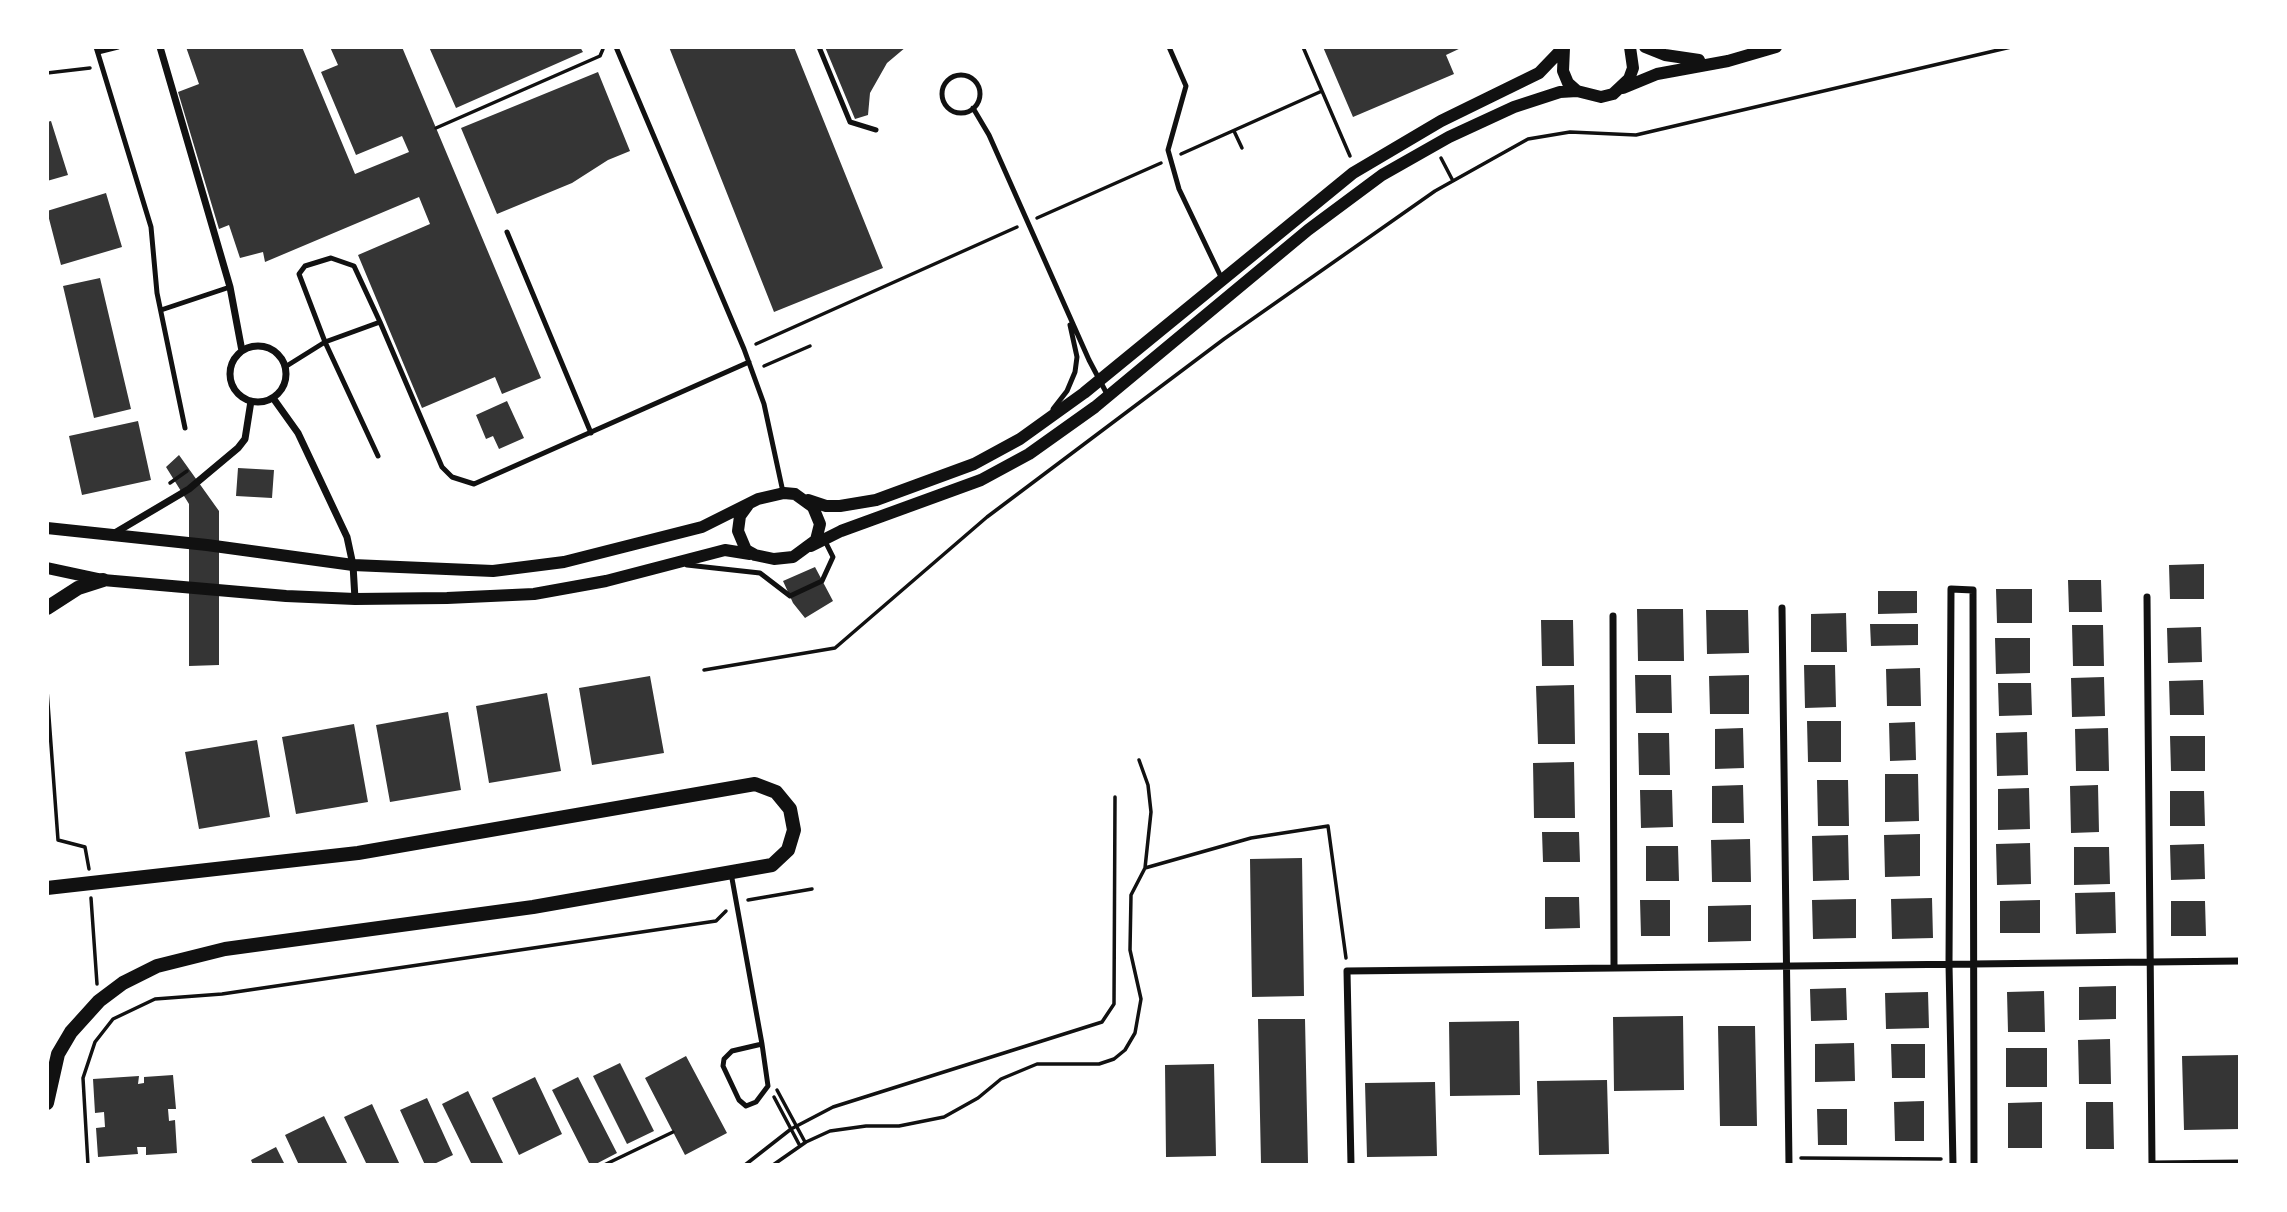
<!DOCTYPE html>
<style>
body{margin:0}
#map{position:relative;width:2287px;height:1212px;overflow:hidden;background:#fff;font-family:Arial,sans-serif}
canvas{display:block}
.frame{position:absolute;inset:0;border:49px solid #fff;pointer-events:none}
</style>
<div id="map">
<canvas width="2287" height="1212"></canvas>
<div class="frame"></div>
</div>
<script>
const c = document.querySelector('canvas').getContext('2d');
c.lineJoin = 'round';
function fillPath(path, color) {
  c.fillStyle = color;
  c.fill(path, 'evenodd');
}
function toPath(rows) {
  const path = new Path2D();
  for (const r of rows) {
    if (r.length === 3) {
      path.moveTo(r[0] + r[2], r[1]);
      path.arc(r[0], r[1], r[2], 0, 2 * Math.PI);
      continue;
    }
    path.moveTo(r[0], r[1]);
    for (let i = 2; i < r.length; i += 2) path.lineTo(r[i], r[i + 1]);
  }
  return path;
}
function strokePath(path, color, width, dash) {
  c.strokeStyle = color;
  c.lineWidth = width;
  c.lineCap = dash ? 'butt' : 'round';
  c.setLineDash(dash || []);
  c.stroke(path);
}
fillPath(toPath([
 [186,47,302,47,355,174,409,152,402,136,356,155,321,72,338,65,330,47,402,47,541,378,502,394,495,377,422,408,358,255,430,224,419,197,265,262,263,252,240,258,229,225,219,229,178,92,199,84],
 [429,47,580,47,583,52,456,108],
 [669,47,794,47,883,268,774,312],
 [825,47,906,47,887,63,870,93,868,115,855,119],
 [1323,47,1463,47,1446,55,1454,74,1353,117],
 [598,72,630,151,608,160,572,183,497,214,461,128],
 [51,121,68,175,47,181,47,122],
 [106,193,122,247,61,265,47,211],
 [100,278,131,409,94,418,63,286],
 [507,401,524,438,499,449,493,436,486,439,476,415],
 [138,421,151,480,82,495,69,436],
 [179,455,219,511,219,665,189,666,189,504,166,467],
 [238,468,274,470,272,498,236,496],
 [2204,564,2204,599,2170,599,2169,565],
 [815,567,833,601,805,618,793,603,783,581],
 [2068,580,2101,580,2102,612,2069,612],
 [1996,589,2032,589,2032,623,1997,623],
 [1878,591,1917,591,1917,613,1878,614],
 [1637,609,1683,609,1684,661,1638,661],
 [1706,610,1748,610,1749,653,1707,654],
 [1846,613,1847,652,1811,652,1811,614],
 [1541,620,1573,620,1574,666,1542,666],
 [1870,624,1918,624,1918,645,1871,646],
 [2072,625,2103,625,2104,666,2073,666],
 [2201,627,2202,662,2168,663,2167,628],
 [1995,638,2030,638,2030,673,1996,674],
 [1804,665,1835,665,1836,707,1805,708],
 [1920,668,1921,706,1887,706,1886,669],
 [1635,675,1671,675,1672,713,1636,713],
 [1749,675,1749,714,1710,714,1709,676],
 [650,676,664,753,592,765,579,688],
 [2104,677,2105,716,2072,717,2071,678],
 [2203,680,2204,715,2170,715,2169,681],
 [1998,683,2031,683,2032,715,1999,716],
 [1574,685,1575,744,1538,744,1536,686],
 [547,693,561,771,489,783,476,706],
 [448,712,461,790,390,802,376,725],
 [1807,721,1841,721,1841,762,1808,762],
 [1915,722,1916,760,1890,761,1889,723],
 [354,724,368,802,296,814,282,737],
 [1743,728,1744,768,1715,769,1715,729],
 [2108,728,2109,771,2076,771,2075,729],
 [2027,732,2028,775,1997,776,1996,733],
 [1638,733,1669,733,1670,775,1639,775],
 [2170,736,2205,736,2205,771,2171,771],
 [257,740,270,817,199,829,185,752],
 [1574,762,1575,818,1534,818,1533,763],
 [1885,774,1918,774,1919,821,1885,822],
 [1817,780,1848,780,1849,826,1818,826],
 [1743,785,1744,823,1712,823,1712,786],
 [2098,785,2099,832,2071,833,2070,786],
 [2029,788,2030,829,1998,830,1998,789],
 [1640,790,1672,790,1673,827,1641,828],
 [2170,791,2204,791,2205,826,2170,826],
 [1542,832,1579,832,1580,862,1543,862],
 [1920,834,1920,876,1885,877,1884,835],
 [1848,835,1849,880,1813,881,1812,836],
 [1750,839,1751,882,1712,882,1711,840],
 [2030,843,2031,884,1997,885,1996,844],
 [2204,844,2205,879,2171,880,2170,845],
 [1646,846,1678,846,1679,881,1646,881],
 [2074,847,2109,847,2110,884,2074,885],
 [1302,858,1304,996,1252,997,1250,859],
 [2115,892,2116,933,2076,934,2075,893],
 [1545,897,1579,897,1580,928,1545,929],
 [1932,898,1933,938,1892,939,1891,899],
 [1856,899,1856,938,1813,939,1812,900],
 [1640,900,1670,900,1670,936,1641,936],
 [2040,900,2040,933,2000,933,2000,901],
 [2171,901,2205,901,2206,936,2171,936],
 [1751,905,1751,941,1708,942,1708,906],
 [2116,986,2116,1019,2079,1020,2079,987],
 [1846,988,1847,1020,1811,1021,1810,989],
 [2044,991,2045,1032,2008,1032,2007,992],
 [1928,992,1929,1028,1886,1029,1885,993],
 [1683,1016,1684,1090,1614,1091,1613,1017],
 [1258,1019,1305,1019,1308,1163,1261,1164],
 [1519,1021,1520,1095,1450,1096,1449,1022],
 [1718,1026,1755,1026,1757,1126,1720,1126],
 [2110,1039,2111,1084,2079,1084,2078,1040],
 [1854,1043,1855,1081,1815,1082,1815,1044],
 [1891,1044,1925,1044,1925,1078,1892,1078],
 [2006,1048,2047,1048,2047,1087,2006,1087],
 [2240,1055,2240,1129,2184,1130,2182,1056],
 [686,1056,727,1133,685,1155,645,1078],
 [620,1063,654,1131,627,1144,593,1076],
 [1214,1064,1216,1156,1166,1157,1165,1065],
 [173,1075,176,1109,168,1109,169,1121,175,1120,177,1153,146,1155,146,1147,137,1147,138,1154,98,1157,96,1128,105,1127,104,1112,95,1113,93,1079,139,1076,138,1084,144,1083,144,1077],
 [535,1077,562,1134,519,1155,492,1098],
 [578,1077,617,1153,594,1165,590,1165,552,1090],
 [1607,1080,1609,1154,1539,1155,1537,1081],
 [1435,1082,1437,1156,1367,1157,1365,1083],
 [468,1091,504,1165,472,1165,442,1104],
 [427,1098,453,1155,432,1165,425,1165,400,1110],
 [1924,1101,1924,1141,1895,1141,1894,1102],
 [2042,1102,2042,1148,2008,1148,2008,1103],
 [2086,1102,2113,1102,2114,1149,2086,1149],
 [372,1104,400,1165,367,1165,344,1117],
 [1817,1109,1847,1109,1847,1145,1818,1145],
 [324,1116,348,1165,299,1165,285,1135],
 [276,1147,285,1165,253,1165,251,1160]
]), '#353535');
strokePath(toPath([
 [1303,47,1350,156],
 [47,73,90,68],
 [436,128,600,56,603,49],
 [1234,131,1242,148],
 [1181,154,1322,91],
 [1441,158,1453,181],
 [1037,218,1161,163],
 [756,344,1017,227],
 [764,366,810,346],
 [170,483,187,471],
 [704,670,835,648,987,517,1224,339,1435,191,1528,139,1570,132,1636,135,2011,47],
 [47,690,58,840,85,847,89,869],
 [1145,868,1251,838,1328,826,1346,958],
 [91,898,97,984],
 [748,900,812,889],
 [777,1090,805,1142],
 [774,1097,800,1146],
 [1801,1158,1941,1159],
 [88,1165,83,1078,95,1042,113,1019,155,999,222,994,716,921,726,911],
 [604,1165,673,1132],
 [745,1165,791,1129,833,1107,1102,1022,1114,1004,1115,797],
 [773,1165,806,1142,830,1131,866,1126,899,1126,944,1117,978,1098,1001,1079,1037,1064,1099,1064,1114,1059,1125,1050,1135,1033,1141,999,1130,950,1131,895,1145,868,1151,812,1148,785,1139,760]
]), '#111', 3.5);
strokePath(toPath([
 [96,47,151,227,157,293,185,428],
 [616,47,744,349,764,404,783,492],
 [819,47,850,122,876,130],
 [1169,47,1186,86,1168,150,1179,189,1222,279],
 [98,52,118,47],
 [961,94,19],
 [973,108,989,135,1089,360,1108,396],
 [507,232,591,433],
 [161,310,230,287],
 [285,367,325,342,380,322,442,467,452,477,474,484,749,362],
 [1053,409,1067,391,1075,372,1077,357,1070,325],
 [378,456,325,342,299,274,305,266,331,258,354,266,380,322],
 [687,565,760,573,790,596,822,581,833,557,824,539],
 [731,873,762,1044,768,1086,756,1102,746,1106,739,1100,723,1066,724,1059,732,1051,762,1044]
]), '#111', 5);
strokePath(toPath([
 [160,47,230,287,242,351],
 [258,374,28],
 [273,398,298,433,347,537,353,565,355,599],
 [113,534,189,489,238,448,245,439,251,401],
 [2147,597,2152,1165],
 [1782,608,1789,1165],
 [1613,616,1614,968],
 [2152,1164,2240,1163],
 [1351,1165,1347,971,2240,961],
 [1953,1165,1949,964,1951,589,1973,590,1974,1165]
]), '#111', 7);
strokePath(toPath([
 [1645,47,1665,55,1699,60],
 [1564,48,1563,71,1568,83,1577,91,1601,97,1613,94,1629,79,1633,68,1630,47],
 [1623,88,1657,74,1728,61,1776,47],
 [808,500,826,506,840,506,876,500,974,464,1020,439,1084,393,1353,173,1441,121,1539,73,1564,47],
 [47,528,207,545,353,565,493,571,564,562,702,527,758,499,784,493,795,494,813,507,820,524,816,540,793,557,774,559,755,555,746,550,738,531,740,516,748,505],
 [811,546,841,531,981,480,1029,454,1095,407,1308,230,1382,175,1449,137,1514,107,1560,92,1577,91],
 [47,568,103,580,286,596,355,599,447,598,534,594,606,581,725,550,750,554]
]), '#111', 12);
strokePath(toPath([
 [47,608,78,588,103,580],
 [47,888,358,853,755,784,776,792,790,809,794,830,788,850,772,865,533,907,225,949,157,966,123,983,99,1001,71,1032,58,1054,47,1103]
]), '#111', 14);
</script>
